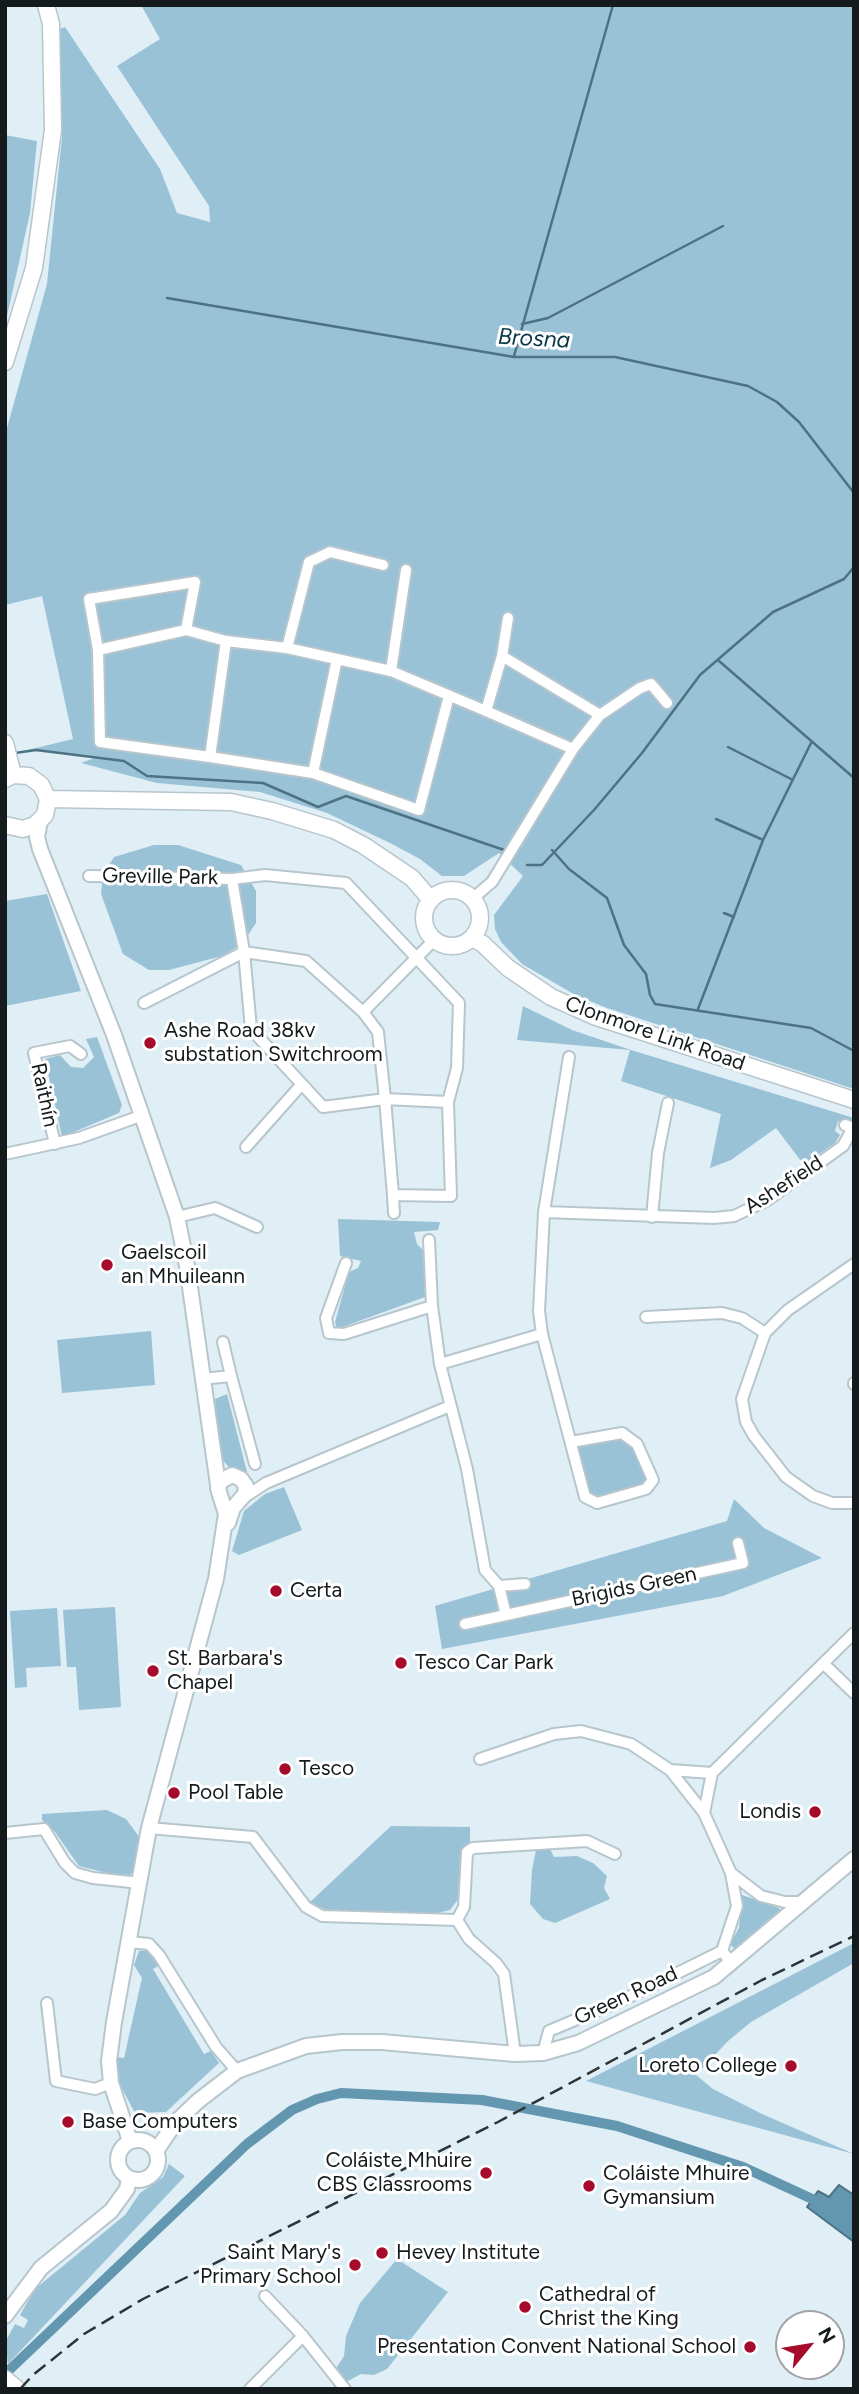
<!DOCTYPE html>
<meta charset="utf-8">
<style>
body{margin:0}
#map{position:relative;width:859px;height:2394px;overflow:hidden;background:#e0eef6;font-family:Figtree,sans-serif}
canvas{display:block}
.frame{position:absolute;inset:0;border:7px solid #151a1d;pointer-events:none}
.north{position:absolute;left:775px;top:2310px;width:70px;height:70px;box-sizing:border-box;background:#fff;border:2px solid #a1a3a5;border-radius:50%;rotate:60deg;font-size:19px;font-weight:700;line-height:28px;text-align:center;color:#151a1d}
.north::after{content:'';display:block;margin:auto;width:24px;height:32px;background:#a60b2b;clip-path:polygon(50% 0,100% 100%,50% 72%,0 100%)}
</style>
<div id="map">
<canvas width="859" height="2394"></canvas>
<div class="frame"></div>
<div class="north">N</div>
</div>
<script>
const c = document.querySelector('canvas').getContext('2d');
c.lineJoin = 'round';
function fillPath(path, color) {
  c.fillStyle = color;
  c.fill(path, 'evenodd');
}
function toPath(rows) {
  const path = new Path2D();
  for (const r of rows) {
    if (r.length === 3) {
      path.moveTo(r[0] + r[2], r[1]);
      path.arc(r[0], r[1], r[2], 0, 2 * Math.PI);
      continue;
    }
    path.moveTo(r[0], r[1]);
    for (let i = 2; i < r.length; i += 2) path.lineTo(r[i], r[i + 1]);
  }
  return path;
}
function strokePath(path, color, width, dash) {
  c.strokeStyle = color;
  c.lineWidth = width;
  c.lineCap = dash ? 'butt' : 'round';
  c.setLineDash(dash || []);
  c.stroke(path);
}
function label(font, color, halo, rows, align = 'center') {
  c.font = font + ' Figtree,sans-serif';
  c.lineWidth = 6;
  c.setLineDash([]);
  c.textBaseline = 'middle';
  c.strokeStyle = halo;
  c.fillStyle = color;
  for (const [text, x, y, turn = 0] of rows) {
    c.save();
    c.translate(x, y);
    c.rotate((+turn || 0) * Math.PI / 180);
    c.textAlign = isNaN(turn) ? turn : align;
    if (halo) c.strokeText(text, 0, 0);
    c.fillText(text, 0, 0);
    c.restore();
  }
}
fillPath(toPath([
 [141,5,854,5,854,1089,607,1008,577,996,522,964,501,942,495,929,494,915,523,876,499,853,464,876,442,876,420,859,390,843,327,813,260,792,157,783,81,763,97,757,36,750,15,753,73,739,42,596,5,605,5,435,47,284,62,137,60,29,65,27,160,169,177,213,210,222,209,206,117,66,160,39],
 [5,135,37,141,30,213,5,325],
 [154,845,178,845,241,865,256,891,256,923,242,944,222,956,169,970,149,970,123,954,101,894,103,875,114,857],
 [47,894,81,991,5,1006,5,901],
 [523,1006,572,1030,631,1050,854,1118,854,1126,838,1121,835,1131,840,1135,835,1143,804,1165,776,1128,731,1160,710,1168,721,1114,621,1081,630,1050,517,1040],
 [97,1037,122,1105,119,1113,62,1137,45,1059,60,1055,71,1067,83,1068,94,1057,86,1039],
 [338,1219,440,1222,438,1230,414,1232,417,1244,423,1250,425,1297,337,1329,335,1322,349,1272,358,1268,361,1261,340,1256],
 [151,1331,155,1385,62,1393,57,1340],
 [227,1394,248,1476,233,1471,225,1463,219,1451,215,1399],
 [616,1436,631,1441,649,1477,646,1483,633,1488,592,1498,585,1490,576,1448],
 [284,1487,302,1530,239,1555,232,1551,244,1511,265,1494],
 [734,1499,764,1528,822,1558,723,1596,442,1649,435,1606,727,1521],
 [115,1607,121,1707,79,1710,76,1667,67,1667,63,1610],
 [57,1608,61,1666,26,1668,27,1687,15,1688,10,1611],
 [107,1810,126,1819,140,1838,135,1870,130,1875,107,1873,79,1866,55,1832,42,1820,42,1814],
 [391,1826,470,1827,470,1845,463,1847,460,1861,459,1898,450,1910,433,1914,330,1911,309,1903],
 [550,1849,554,1857,577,1856,593,1863,607,1876,604,1888,610,1899,555,1923,543,1919,530,1904,532,1870,536,1850],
 [742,1895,779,1908,782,1913,736,1950,730,1944,739,1928],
 [854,1943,854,1963,751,2022,728,2041,696,2075,713,2089,762,2114,854,2154,586,2081],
 [149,1950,160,1965,153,1969,204,2054,211,2051,219,2063,166,2112,135,2113,118,2081,116,2057,124,2058,142,1978,134,1965,139,1951],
 [169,2164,185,2176,8,2364,5,2342,15,2324,24,2328,28,2320,20,2315,35,2289,125,2215,140,2193,163,2177],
 [397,2259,448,2292,387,2369,374,2375,361,2374,346,2382,335,2370,344,2356,346,2336,360,2303]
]), '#9ac2d6');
const water = toPath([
 [839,2185,854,2195,854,2242,807,2207,818,2191,829,2197,839,2185]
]);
fillPath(water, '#6397b0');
strokePath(water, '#4c7284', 2);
strokePath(toPath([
 [167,298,514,357,615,357,748,386,777,402,799,422,854,493],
 [522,324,548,318,723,226],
 [514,356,613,5],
 [719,661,854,778],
 [728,747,791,779],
 [15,753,36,750,124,761,147,776,263,783,318,807,346,796,507,851],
 [716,819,761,839],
 [552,850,569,869,607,898,624,945,646,974,650,995,655,1004,811,1028,854,1051],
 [527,865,542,865,594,810,642,753,700,675,773,612,844,579,854,567],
 [724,913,734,917],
 [698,1009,763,840,811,743]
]), '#4c7284', 2.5);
strokePath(toPath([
 [5,2374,247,2144,292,2110,317,2099,341,2093,482,2100,617,2126,743,2167,823,2204]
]), '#6397b0', 10);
const minor = toPath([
 [383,565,330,552,309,562,287,648,391,671],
 [406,570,391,671,486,711],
 [508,618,502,656,600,715],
 [186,630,195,582,89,599,98,650,100,742,210,757],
 [287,648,226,641,210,757,313,773,337,659],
 [98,650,186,630,226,641],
 [502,656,486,711,573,749],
 [313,773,419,810,449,696],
 [265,875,346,883,459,1003,457,1068,448,1102,385,1099,378,1032,363,1012,306,961,244,952,232,879,265,875],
 [89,876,232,879],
 [472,899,492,882,573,749,600,715,640,688,651,684,667,703],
 [144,1003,244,952,251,1029,323,1107,385,1099,393,1195,451,1196,448,1102],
 [363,1012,434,940],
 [55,1144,34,1053,70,1046,81,1054],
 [246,1147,302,1084],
 [5,1154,79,1138,143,1115],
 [393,1195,394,1213],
 [544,1212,714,1218,734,1216,766,1201,843,1146,853,1128,845,1125],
 [177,1217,215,1208,257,1227],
 [652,1217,658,1153,668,1103],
 [429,1240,432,1306,440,1364,467,1469,485,1570,499,1586,525,1584],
 [346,1263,326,1318,329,1333,344,1334,432,1306],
 [854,1264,788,1310,765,1333,742,1399,746,1422,754,1436,786,1477,813,1496,832,1503,854,1503],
 [646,1317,722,1313,742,1318,765,1333],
 [542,1334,585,1497,597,1503,646,1489,653,1480,637,1444,622,1433,571,1442],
 [223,1342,231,1376],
 [440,1364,542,1334,539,1311,544,1212,569,1057],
 [202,1379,231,1376,255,1464],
 [854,1383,854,1384],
 [243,1498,266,1483,450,1406],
 [506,1615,743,1563,738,1543],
 [465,1624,506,1615,499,1586],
 [824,1664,854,1693],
 [480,1759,554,1734,581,1731,631,1744,670,1770,704,1813,731,1873,737,1906,722,1951],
 [670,1770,712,1773],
 [704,1813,712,1773,854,1633],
 [149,1828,253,1837,306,1907,322,1916,457,1920],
 [5,1833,44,1829,65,1863,75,1873,93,1878,140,1883],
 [731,1873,761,1896,785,1902,804,1902],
 [457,1920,464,1907,467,1852,473,1848,587,1841,615,1854],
 [457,1920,469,1939,496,1963,504,1974,515,2054],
 [129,1942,149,1944,159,1955,216,2047,237,2071],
 [47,2003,56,2081,95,2089,111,2083],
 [543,2053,549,2031,629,1997,722,1951,732,1963],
 [265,2296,303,2336,345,2389],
 [250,2389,303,2336]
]);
const tertiary = toPath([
 [40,821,37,837,40,849,114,1035,177,1217,187,1266,219,1492,226,1514,216,1579,149,1828,114,2022,109,2061,111,2083,130,2141],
 [218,1488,221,1481,232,1475,241,1479,246,1486,245,1494,233,1508,228,1523],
 [138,2160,20],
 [156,2151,175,2123,198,2101,237,2071,306,2046,342,2042,382,2042,515,2054,543,2053,578,2043,714,1977,854,1859],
 [5,2316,41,2268,111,2211,127,2189,129,2178]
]);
const secondary = toPath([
 [5,362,34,268,53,130,51,24,46,5],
 [5,743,13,775],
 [5,779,13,775,29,776,41,785,48,799,45,815,35,825,23,829,5,825],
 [48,799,231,802,272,811,334,830,363,845,412,878,431,900],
 [452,918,28],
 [472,938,483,944,508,968,551,997,596,1017,854,1100],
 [5,2379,17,2389]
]);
strokePath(minor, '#b7c5cd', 14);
strokePath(tertiary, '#b7c5cd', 18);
strokePath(secondary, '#b7c5cd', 19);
strokePath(minor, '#fff', 10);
strokePath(tertiary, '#fff', 14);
strokePath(secondary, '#fff', 16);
strokePath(toPath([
 [20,2389,33,2375,84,2334,143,2299,498,2122,762,1980,854,1936]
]), '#2d3337', 2.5, [14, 7]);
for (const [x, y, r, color] of [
 [150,1043,7,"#a60b2b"],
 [107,1265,7,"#a60b2b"],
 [276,1591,7,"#a60b2b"],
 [401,1663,7,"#a60b2b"],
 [153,1671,7,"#a60b2b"],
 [285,1769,7,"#a60b2b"],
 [174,1793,7,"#a60b2b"],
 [815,1812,7,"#a60b2b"],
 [791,2066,7,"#a60b2b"],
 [68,2122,7,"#a60b2b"],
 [486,2173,7,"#a60b2b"],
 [589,2186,7,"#a60b2b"],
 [382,2253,7,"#a60b2b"],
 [355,2265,7,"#a60b2b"],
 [525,2307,7,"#a60b2b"],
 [750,2347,7,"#a60b2b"]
]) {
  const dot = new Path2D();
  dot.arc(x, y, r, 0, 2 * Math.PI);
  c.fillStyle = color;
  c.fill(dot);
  strokePath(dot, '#fff', 2.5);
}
label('21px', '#151a1d', '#fff', [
 ["Greville Park",160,877,1],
 ["Clonmore Link Road",655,1034,19],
 ["Raithín",44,1095,78],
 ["Ashefield",784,1185,-33],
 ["Brigids Green",634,1587,-12],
 ["Green Road",626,1996,-25]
]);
label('21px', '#151a1d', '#fff', [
 ["Ashe Road 38kv",164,1031],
 ["substation Switchroom",164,1055],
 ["Gaelscoil",121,1253],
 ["an Mhuileann",121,1277],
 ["Certa",290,1591],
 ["St. Barbara's",167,1659],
 ["Chapel",167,1683],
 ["Tesco Car Park",415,1663],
 ["Tesco",299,1769],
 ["Pool Table",188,1793],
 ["Londis",801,1812,"right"],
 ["Loreto College",777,2066,"right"],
 ["Base Computers",82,2122],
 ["Coláiste Mhuire",472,2161,"right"],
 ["CBS Classrooms",472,2185,"right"],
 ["Coláiste Mhuire",603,2174],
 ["Gymansium",603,2198],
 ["Saint Mary's",341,2253,"right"],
 ["Primary School",341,2277,"right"],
 ["Hevey Institute",396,2253],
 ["Cathedral of",539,2295],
 ["Christ the King",539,2319],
 ["Presentation Convent National School",736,2347,"right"]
], 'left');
label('italic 23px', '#053648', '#fff', [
 ["Brosna",534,339,3]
]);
</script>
